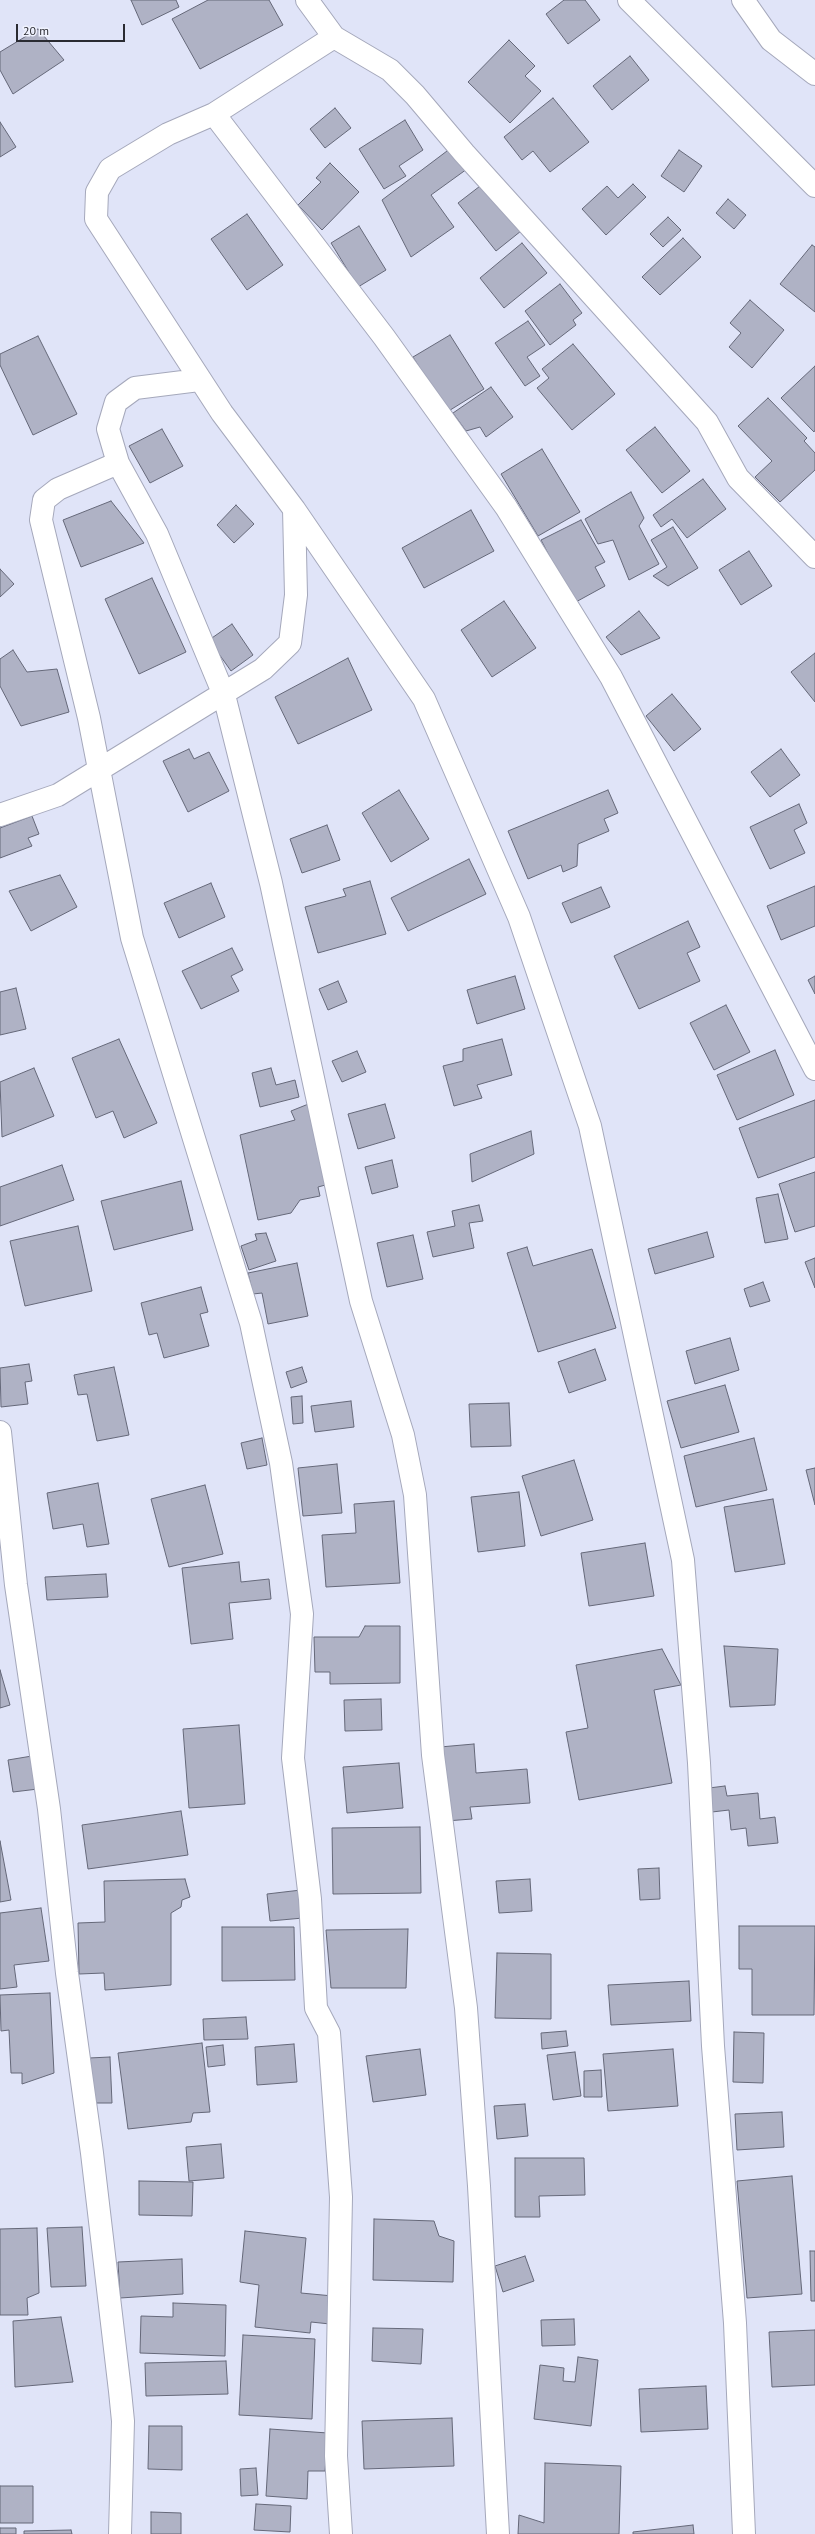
<!DOCTYPE html>
<style>
body{margin:0}
#map{position:relative;width:815px;height:2534px;overflow:hidden;background:#e0e4f8;font-family:"PT Sans",sans-serif}
canvas{display:block}
.scale{position:absolute;left:16px;top:24px;width:109px;height:18px;box-sizing:border-box;border:2px solid #2a2b32;border-top:0;padding-left:5px;font-size:12px;line-height:14px;white-space:nowrap;color:#2a2b32;-webkit-text-stroke:3px #eff2fe;paint-order:stroke}
</style>
<div id="map">
<canvas width="815" height="2534"></canvas>
<div class="scale">20 m</div>
</div>
<script>
const c = document.querySelector('canvas').getContext('2d');
c.lineJoin = 'round';
function fillPath(path, color) {
  c.fillStyle = color;
  c.fill(path, 'evenodd');
}
function toPath(rows) {
  const path = new Path2D();
  for (const r of rows) {
    path.moveTo(r[0], r[1]);
    for (let i = 2; i < r.length; i += 2) path.lineTo(r[i], r[i + 1]);
  }
  return path;
}
function strokePath(path, color, width, dash) {
  c.strokeStyle = color;
  c.lineWidth = width;
  c.lineCap = dash ? 'butt' : 'round';
  c.setLineDash(dash || []);
  c.stroke(path);
}
const building = toPath([
 [131,0,176,0,179,7,142,25,131,0],
 [208,0,269,0,283,25,200,69,172,19,208,0],
 [564,0,585,0,600,20,568,44,546,14,564,0],
 [38,29,64,60,13,94,0,70,0,52,38,29],
 [509,40,535,66,525,76,541,91,510,123,468,82,509,40],
 [630,56,649,80,612,110,593,86,630,56],
 [553,98,589,142,550,172,533,151,522,160,504,137,553,98],
 [335,108,351,128,325,148,310,129,335,108],
 [405,120,423,150,399,166,406,176,384,189,359,149,405,120],
 [0,122,16,147,0,157,0,122],
 [451,148,467,169,431,195,454,227,411,257,382,200,451,148],
 [679,150,702,166,684,192,661,176,679,150],
 [330,163,359,192,322,230,298,205,321,182,316,178,330,163],
 [484,183,521,231,496,251,458,203,484,183],
 [633,184,646,197,606,235,582,209,607,186,618,198,633,184],
 [728,199,746,215,734,229,716,213,728,199],
 [247,214,283,265,247,290,211,239,247,214],
 [668,217,681,230,663,247,650,234,668,217],
 [359,226,386,270,358,287,331,243,359,226],
 [683,238,701,257,660,295,642,277,683,238],
 [522,243,547,273,504,308,480,278,522,243],
 [812,245,815,247,815,312,780,284,812,245],
 [560,284,582,313,573,320,576,325,550,345,525,311,560,284],
 [750,300,784,330,752,368,729,347,741,333,730,323,750,300],
 [528,321,545,345,527,357,540,376,525,386,495,343,528,321],
 [450,335,484,389,447,412,413,357,450,335],
 [38,336,77,414,33,435,0,365,0,354,38,336],
 [573,344,615,394,572,430,537,388,549,378,542,369,573,344],
 [815,366,815,430,814,432,781,398,815,366],
 [491,387,513,417,486,437,480,427,466,431,453,413,491,387],
 [768,398,807,438,804,441,815,453,815,470,780,502,755,477,772,461,738,426,768,398],
 [655,427,690,471,662,493,626,450,655,427],
 [162,429,183,466,150,483,129,446,162,429],
 [542,449,580,512,538,536,501,474,542,449],
 [703,479,726,509,687,538,672,519,661,527,653,515,703,479],
 [631,492,644,518,639,526,659,564,629,580,613,540,598,544,585,519,631,492],
 [111,501,144,543,81,567,63,520,111,501],
 [236,505,254,524,234,543,217,525,236,505],
 [471,510,494,551,424,588,402,548,471,510],
 [581,520,605,562,595,567,605,586,574,603,541,540,581,520],
 [673,527,698,568,668,586,653,576,667,567,651,540,673,527],
 [749,551,772,586,741,605,719,570,749,551],
 [0,569,14,584,0,597,0,569],
 [152,578,186,652,139,674,105,599,152,578],
 [504,601,536,648,492,677,461,630,504,601],
 [639,611,660,638,621,655,606,637,639,611],
 [232,624,253,655,231,671,209,640,232,624],
 [13,650,27,672,57,669,69,712,21,726,0,686,0,659,13,650],
 [815,653,815,702,791,672,815,653],
 [348,658,372,710,298,744,275,697,348,658],
 [672,694,701,729,674,751,646,716,672,694],
 [189,749,194,759,209,752,229,791,188,812,163,761,189,749],
 [781,749,800,775,770,797,751,772,781,749],
 [399,790,429,839,391,862,362,813,399,790],
 [608,790,618,813,604,819,609,831,578,844,577,866,563,872,561,865,528,879,508,831,608,790],
 [799,804,807,823,794,830,805,853,770,869,750,827,799,804],
 [32,816,39,834,28,838,32,846,0,858,0,828,32,816],
 [327,825,340,860,302,873,290,839,327,825],
 [469,859,486,894,408,931,391,898,469,859],
 [60,875,77,907,31,931,9,891,60,875],
 [370,881,386,934,318,953,305,907,346,896,343,889,370,881],
 [211,883,225,917,179,938,164,903,211,883],
 [815,886,815,926,781,940,767,906,815,886],
 [601,887,610,907,571,923,562,903,601,887],
 [688,921,700,947,687,953,700,981,639,1009,614,956,688,921],
 [232,948,243,970,231,976,239,991,201,1009,182,971,232,948],
 [515,976,525,1009,477,1024,467,990,515,976],
 [815,976,815,994,808,980,815,976],
 [338,981,347,1002,328,1010,319,989,338,981],
 [16,988,26,1029,0,1035,0,992,16,988],
 [726,1005,750,1052,714,1070,690,1023,726,1005],
 [119,1039,157,1123,124,1138,113,1111,96,1118,72,1058,119,1039],
 [502,1039,512,1075,477,1085,482,1098,454,1106,443,1066,463,1061,463,1049,502,1039],
 [775,1050,794,1095,737,1120,717,1075,775,1050],
 [357,1051,366,1072,342,1082,332,1061,357,1051],
 [34,1068,54,1116,2,1137,0,1082,34,1068],
 [271,1068,276,1085,295,1080,299,1097,260,1107,252,1073,271,1068],
 [815,1100,815,1157,758,1178,739,1128,815,1100],
 [311,1103,329,1184,318,1187,320,1196,300,1200,291,1213,258,1220,240,1135,295,1120,291,1111,311,1103],
 [385,1104,395,1138,358,1149,348,1114,385,1104],
 [531,1131,534,1154,472,1182,470,1154,531,1131],
 [392,1160,398,1187,372,1194,365,1167,392,1160],
 [62,1165,74,1200,0,1226,0,1187,62,1165],
 [815,1172,815,1226,795,1232,779,1184,815,1172],
 [181,1181,193,1230,114,1250,101,1201,181,1181],
 [778,1194,788,1239,765,1243,756,1198,778,1194],
 [479,1205,483,1221,469,1223,474,1248,433,1257,427,1232,455,1226,452,1211,479,1205],
 [78,1226,92,1291,25,1306,10,1241,78,1226],
 [707,1232,714,1257,655,1274,648,1249,707,1232],
 [266,1233,276,1261,249,1270,241,1246,257,1240,255,1234,266,1233],
 [413,1235,423,1279,387,1287,377,1243,413,1235],
 [527,1247,533,1266,592,1249,616,1328,538,1352,507,1253,527,1247],
 [815,1258,815,1288,805,1262,815,1258],
 [297,1263,308,1316,268,1324,262,1293,253,1294,248,1273,297,1263],
 [763,1282,770,1301,750,1307,744,1289,763,1282],
 [201,1287,208,1312,200,1314,209,1346,164,1358,157,1333,149,1335,141,1303,201,1287],
 [730,1338,739,1370,695,1384,686,1351,730,1338],
 [595,1349,606,1380,569,1393,558,1362,595,1349],
 [29,1364,32,1381,25,1382,28,1404,1,1407,0,1368,29,1364],
 [114,1367,129,1435,97,1441,87,1394,78,1395,74,1375,114,1367],
 [302,1367,307,1382,291,1388,286,1372,302,1367],
 [725,1385,739,1432,681,1448,667,1401,725,1385],
 [302,1396,303,1423,293,1424,291,1397,302,1396],
 [351,1401,354,1427,315,1432,311,1406,351,1401],
 [509,1403,511,1446,471,1447,469,1404,509,1403],
 [262,1438,267,1465,247,1469,241,1443,262,1438],
 [754,1438,767,1490,696,1507,684,1456,754,1438],
 [574,1460,593,1520,541,1536,522,1476,574,1460],
 [337,1464,342,1513,303,1516,298,1468,337,1464],
 [815,1468,815,1505,806,1470,815,1468],
 [98,1483,109,1544,87,1547,83,1524,53,1529,47,1493,98,1483],
 [205,1485,223,1554,169,1567,151,1499,205,1485],
 [519,1492,525,1546,478,1552,471,1497,519,1492],
 [773,1499,785,1564,735,1572,724,1507,773,1499],
 [394,1501,400,1583,326,1587,322,1535,356,1533,354,1504,394,1501],
 [645,1543,654,1596,589,1606,581,1553,645,1543],
 [239,1562,241,1582,269,1579,271,1599,229,1603,233,1639,191,1644,182,1568,239,1562],
 [106,1574,108,1597,47,1600,45,1577,106,1574],
 [365,1626,400,1626,400,1683,330,1684,330,1672,315,1672,314,1637,359,1637,365,1626],
 [724,1646,778,1649,775,1705,730,1707,724,1646],
 [662,1649,681,1685,654,1690,672,1783,579,1800,566,1732,588,1728,576,1665,662,1649],
 [0,1670,10,1705,0,1708,0,1670],
 [381,1699,382,1730,345,1731,344,1700,381,1699],
 [239,1725,245,1804,189,1808,183,1729,239,1725],
 [474,1744,476,1773,527,1769,530,1803,470,1807,472,1819,446,1821,440,1747,474,1744],
 [32,1756,38,1789,13,1792,8,1760,32,1756],
 [399,1763,403,1808,347,1813,343,1767,399,1763],
 [725,1786,727,1796,758,1793,760,1819,775,1817,778,1843,748,1846,746,1828,731,1830,729,1810,712,1812,709,1788,725,1786],
 [181,1811,188,1855,88,1869,82,1825,181,1811],
 [420,1827,421,1893,333,1894,332,1828,420,1827],
 [0,1841,11,1900,0,1902,0,1841],
 [659,1868,660,1899,640,1900,638,1869,659,1868],
 [185,1879,190,1897,182,1900,181,1907,171,1913,171,1985,105,1990,104,1973,79,1974,78,1923,105,1922,104,1881,185,1879],
 [530,1879,532,1911,499,1913,496,1881,530,1879],
 [301,1890,303,1918,270,1921,267,1894,301,1890],
 [41,1908,49,1961,14,1965,17,1987,0,1989,0,1913,41,1908],
 [739,1926,815,1926,814,2015,752,2015,752,1969,739,1969,739,1926],
 [222,1927,294,1927,295,1980,222,1981,222,1927],
 [408,1929,406,1988,331,1988,326,1930,408,1929],
 [497,1953,551,1954,551,2019,495,2018,497,1953],
 [689,1981,691,2021,611,2025,608,1985,689,1981],
 [50,1993,54,2073,22,2084,22,2073,11,2073,9,2030,1,2031,0,1995,50,1993],
 [246,2017,248,2039,204,2040,203,2019,246,2017],
 [566,2031,568,2046,542,2049,541,2033,566,2031],
 [734,2032,764,2033,763,2083,733,2082,734,2032],
 [202,2043,210,2112,193,2113,191,2122,128,2129,118,2053,202,2043],
 [294,2044,297,2082,257,2085,255,2047,294,2044],
 [223,2045,225,2065,208,2067,206,2047,223,2045],
 [420,2049,426,2095,373,2102,366,2056,420,2049],
 [673,2049,678,2106,608,2111,603,2054,673,2049],
 [575,2052,581,2096,553,2100,547,2055,575,2052],
 [110,2057,112,2103,91,2103,89,2058,110,2057],
 [601,2070,602,2097,584,2097,584,2071,601,2070],
 [525,2104,528,2136,497,2139,494,2106,525,2104],
 [782,2112,784,2147,737,2150,735,2114,782,2112],
 [221,2144,224,2178,189,2181,186,2147,221,2144],
 [515,2158,584,2158,585,2195,539,2196,540,2217,515,2217,515,2158],
 [792,2176,802,2294,747,2298,737,2181,792,2176],
 [139,2181,193,2182,192,2216,139,2215,139,2181],
 [374,2219,434,2221,439,2236,454,2241,453,2282,373,2280,374,2219],
 [82,2227,86,2286,51,2287,47,2228,82,2227],
 [37,2228,39,2293,27,2298,28,2315,0,2315,0,2229,37,2228],
 [245,2231,306,2238,301,2293,333,2296,330,2324,311,2322,310,2333,255,2327,259,2285,240,2282,245,2231],
 [810,2251,815,2251,815,2301,811,2301,810,2251],
 [525,2256,534,2281,503,2292,495,2266,525,2256],
 [182,2259,183,2294,120,2298,118,2262,182,2259],
 [173,2303,226,2305,225,2356,140,2353,141,2316,173,2317,173,2303],
 [61,2317,73,2382,15,2387,13,2321,61,2317],
 [574,2319,575,2345,542,2346,541,2320,574,2319],
 [373,2328,423,2329,421,2364,372,2361,373,2328],
 [815,2330,815,2385,772,2387,769,2332,815,2330],
 [243,2335,315,2339,312,2419,239,2415,243,2335],
 [578,2357,598,2360,591,2426,534,2419,540,2365,564,2368,563,2381,575,2382,578,2357],
 [226,2361,228,2394,146,2396,145,2363,226,2361],
 [706,2386,708,2429,641,2432,639,2389,706,2386],
 [452,2418,454,2466,364,2469,362,2421,452,2418],
 [149,2426,182,2426,182,2470,148,2469,149,2426],
 [270,2429,328,2433,325,2471,308,2471,307,2499,266,2496,270,2429],
 [545,2463,621,2466,619,2534,518,2534,519,2515,544,2523,545,2463],
 [256,2468,258,2495,241,2496,240,2469,256,2468],
 [0,2486,33,2486,33,2523,0,2523,0,2486],
 [256,2504,291,2506,290,2532,254,2530,256,2504],
 [151,2512,181,2513,181,2534,151,2534,151,2512],
 [693,2525,694,2534,633,2534,633,2532,693,2525],
 [0,2528,16,2528,16,2534,0,2534,0,2528],
 [71,2530,72,2534,24,2534,24,2531,71,2530]
]);
fillPath(building, '#afb2c5');
strokePath(building, '#656879', 1);
const street = toPath([
 [307,0,334,37,390,70,415,95,464,153,707,422,738,478,815,557],
 [629,0,815,186],
 [743,0,771,40,815,74],
 [334,37,214,114,168,134,110,169,97,192,96,219,222,413,294,509,424,699,519,917,590,1126,683,1560,699,1763,713,2046,735,2323,744,2534],
 [214,114,384,337,506,507,611,677,815,1069],
 [199,380,135,388,116,402,108,429,118,463,157,534,224,695,271,883,361,1301,403,1435,415,1495,433,1755,466,2008,479,2186,498,2534],
 [118,463,58,489,44,500,41,520,89,718,132,938,251,1323,281,1463,302,1614,293,1758,310,1899,316,2008,329,2033,341,2197,336,2456,341,2534],
 [0,815,58,795,263,669,290,643,296,595,294,509],
 [0,1432,16,1585,49,1809,67,1973,92,2153,120,2391,123,2421,120,2534]
]);
strokePath(street, '#a5a8bb', 24);
strokePath(street, '#fff', 22);
</script>
